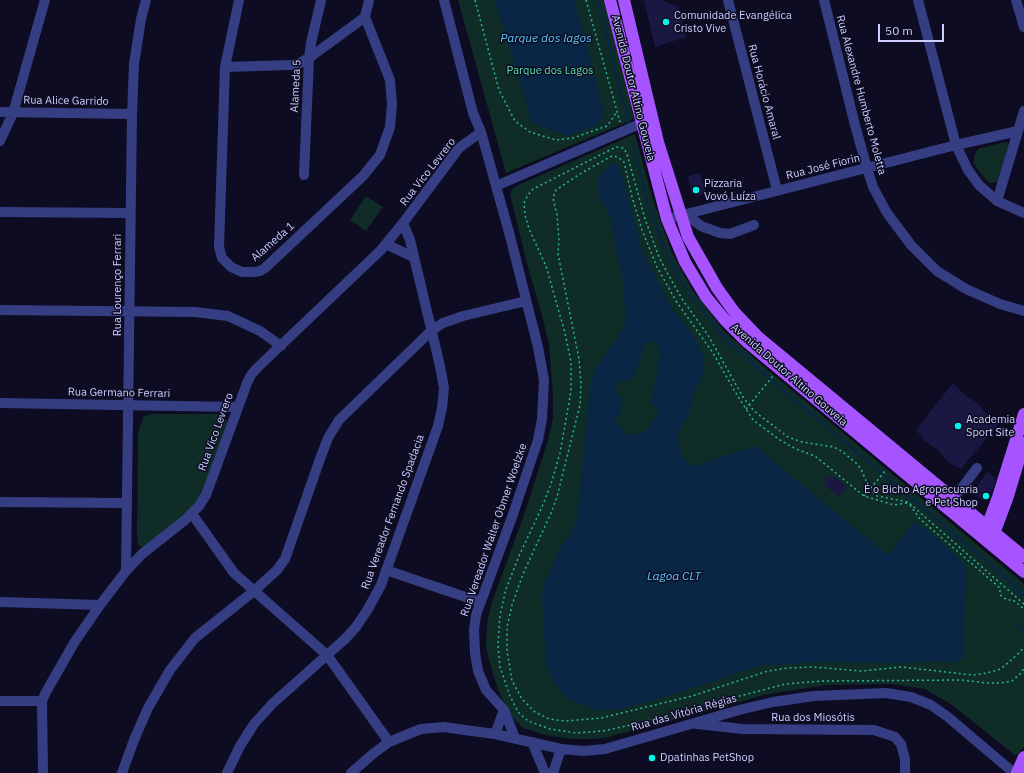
<!DOCTYPE html>
<meta charset="utf-8">
<style>
body{margin:0}
#map{position:relative;width:1024px;height:773px;overflow:hidden;background:#0d0c22;font-family:"IBM Plex Sans",sans-serif}
canvas{display:block}
.scale{position:absolute;left:878px;top:24px;width:66px;height:18px;box-sizing:border-box;border:2px solid #cdcfff;border-top:0;padding-left:5px;font-size:12px;line-height:14px;white-space:nowrap;color:#cdcfff;-webkit-text-stroke:3px #0d0c22;paint-order:stroke}
</style>
<div id="map">
<canvas width="1024" height="773"></canvas>
<div class="scale">50 m</div>
</div>
<script>
const c = document.querySelector('canvas').getContext('2d');
c.lineJoin = 'round';
function fillPath(path, color) {
  c.fillStyle = color;
  c.fill(path, 'evenodd');
}
function toPath(rows) {
  const path = new Path2D();
  for (const r of rows) {
    path.moveTo(r[0], r[1]);
    for (let i = 2; i < r.length; i += 2) path.lineTo(r[i], r[i + 1]);
  }
  return path;
}
function strokePath(path, color, width, dash) {
  c.strokeStyle = color;
  c.lineWidth = width;
  c.lineCap = dash ? 'butt' : 'round';
  c.setLineDash(dash || []);
  c.stroke(path);
}
function label(font, color, halo, rows, align = 'center') {
  c.font = font + ' "IBM Plex Sans",sans-serif';
  c.lineWidth = 3;
  c.setLineDash([]);
  c.textBaseline = 'middle';
  c.strokeStyle = halo;
  c.fillStyle = color;
  for (const [text, x, y, turn = 0] of rows) {
    c.save();
    c.translate(x, y);
    c.rotate((+turn || 0) * Math.PI / 180);
    c.textAlign = isNaN(turn) ? turn : align;
    if (halo) c.strokeText(text, 0, 0);
    c.fillText(text, 0, 0);
    c.restore();
  }
}
fillPath(toPath([
 [458,0,604,0,634,119,506,173],
 [635,134,652,197,672,253,693,291,711,314,726,333,769,371,1024,584,1024,747,1016,756,952,705,925,689,891,684,826,685,763,695,723,707,608,737,595,739,572,739,545,735,523,728,513,718,499,693,491,667,486,648,487,624,492,602,525,512,548,440,553,419,553,396,549,344,541,312,527,264,511,198,510,192,516,186],
 [1006,142,1009,144,998,182,990,183,986,180,973,163,975,154,978,149],
 [366,196,383,207,366,231,350,220],
 [150,414,219,414,224,417,227,422,199,502,149,545,142,547,138,545,137,536,138,433,143,417]
]), '#0f2c27');
fillPath(toPath([
 [495,0,575,0,604,113,597,126,567,136,532,123],
 [615,163,620,169,643,253,672,309,694,336,702,352,705,371,694,393,690,411,677,436,682,453,688,464,696,466,755,446,888,555,914,522,927,530,961,560,966,566,963,657,955,663,940,661,905,663,817,662,759,666,681,692,627,708,599,711,568,699,556,685,546,666,542,598,543,586,561,546,569,536,577,518,591,380,598,365,621,332,626,320,622,275,617,258,611,219,599,197,597,181,606,168],
 [654,341,658,345,660,354,651,403,659,411,649,428,641,434,634,435,624,433,621,426,614,420,620,415,622,400,615,389,618,383,633,379,646,343]
]), '#092744');
strokePath(toPath([
 [598,0,628,122],
 [633,144,647,201,664,247,679,279,723,337,786,393,989,563,1024,595],
 [1015,623,1024,631]
]), '#092744', 2.5);
fillPath(toPath([
 [644,0,661,0,679,7,686,37,655,47],
 [700,173,706,193,698,196,694,195,691,192,688,176],
 [953,383,965,395,977,403,987,414,1000,422,961,469,948,462,938,450,925,441,916,430],
 [988,472,996,479,989,499,984,501,972,492],
 [829,476,833,480,835,477,847,487,839,497,823,484]
]), '#1a1843');
strokePath(toPath([
 [475,0,499,90,515,121,530,132,556,140,573,138,607,126,617,112],
 [586,0,620,122],
 [746,409,773,376],
 [864,496,886,470],
 [907,503,894,505,864,496,815,456,796,449,780,440,753,420,737,395,713,353,676,301,657,267,642,230,632,197,624,162,618,157,612,156,583,172,556,190,553,198,557,215,559,240,558,254,579,359,581,383,580,405,557,497,552,511,523,574,512,605,507,627,507,650,512,681,522,699,535,712,549,719,565,721,601,718,692,696,768,671,788,668,814,667,861,671,902,667,973,675,987,673,1001,669,1019,653,1024,647],
 [910,505,920,519,1000,588,1000,595,1007,600,1013,600,1024,609],
 [1024,604,908,502,877,496,870,490,861,469,856,463,843,452,834,447,802,442,788,437,754,411,743,397,708,335,682,299,668,274,659,257,645,219,627,154,624,148,616,147,608,151,533,189,528,195,524,203,525,215,529,229,546,266,565,333,571,362,571,391,560,453,551,484,542,507,519,556,506,589,500,615,498,645,500,667,510,696,518,712,528,721,550,729,576,733,603,731,631,725,785,684,822,681,961,680,987,683,1001,683,1012,681,1021,673,1024,668]
]), '#29b799', 1.5, [2, 3]);
strokePath(toPath([
 [239,0,225,67,219,247,222,258,231,267,242,272,254,272,260,271,265,268,363,176,380,155,390,127,392,104,390,80,365,17],
 [444,0,473,113,481,132,510,236,538,347,544,380,542,419,538,440,512,517,476,615,474,630,475,653,478,671,486,690,504,710,515,738],
 [728,0,777,190],
 [824,0,855,125,867,168,873,187,887,213,911,245,937,271,966,289,1000,304,1024,311],
 [918,0,956,145,968,170,979,185,997,201,1024,213],
 [1016,0,1024,27],
 [225,67,290,65,298,64,309,58,365,17,369,0],
 [0,112,132,114],
 [0,141,13,113,45,0],
 [304,175,309,58,311,43,321,0],
 [496,186,642,123,649,125],
 [997,201,1024,111],
 [0,212,130,213],
 [687,215,701,226,720,233,730,234,754,225],
 [667,219,956,145,1018,131],
 [386,244,413,257],
 [0,310,195,312,228,316,260,331,281,346],
 [0,403,238,407],
 [954,498,977,468],
 [0,502,127,503],
 [192,514,234,573,327,655,389,742],
 [386,570,480,602],
 [126,571,132,114,134,64,141,19,146,0],
 [0,602,100,605],
 [0,701,42,701],
 [697,724,743,729,874,730,895,737,901,744,905,759,905,773],
 [495,734,504,710],
 [532,742,545,773],
 [43,773,42,701,46,692,74,643,100,605,126,571,142,554,185,520,199,506,206,495,247,383,251,375,257,368,381,250,403,223,459,148,481,132],
 [122,773,134,740,148,708,170,670,195,638,254,591,277,570,285,559,320,459,328,438,339,420,432,330,443,323,463,316,526,301],
 [227,773,240,746,254,724,272,704,345,639,356,627,368,609,381,585,438,426,442,408,444,388,440,366,410,240,403,223],
 [351,773,374,753,389,742,421,729,444,727,472,731,495,734,561,749,584,751,605,749,739,710,773,702,814,696,886,693,911,697,931,705,948,717,1014,773],
 [553,773,561,749]
]), '#353e83', 10);
strokePath(toPath([
 [610,0,667,219,685,262,706,297,725,320,747,342,1024,572],
 [624,0,658,142,688,237,717,288,735,313,757,336,1024,557],
 [985,532,998,497,1024,414],
 [992,539,1007,499,1024,443],
 [1017,773,1024,757]
]), '#a654ff', 12);
for (const [x, y, r, color] of [
 [666,22,4,"#00f8ec"],
 [696,190,4,"#00f8ec"],
 [958,426,4,"#00f8ec"],
 [986,496,4,"#00f8ec"],
 [652,758,4,"#00f8ec"]
]) {
  const dot = new Path2D();
  dot.arc(x, y, r, 0, 2 * Math.PI);
  c.fillStyle = color;
  c.fill(dot);
  strokePath(dot, '#0d0c22', 1.5);
}
label('11px', '#cdcfff', '#0d0c22', [
 ["Comunidade Evangélica",674,16],
 ["Cristo Vive",674,29],
 ["Pizzaria",704,184],
 ["Vovó Luíza",704,197],
 ["Academia",966,420],
 ["Sport Site",966,433],
 ["É o Bicho Agropecuaria",978,490,"right"],
 ["e Pet Shop",978,503,"right"],
 ["Dpatinhas PetShop",660,758]
], 'left');
label('11px', '#54e4ab', '#0d0c22', [
 ["Parque dos Lagos",550,71]
]);
label('11px', '#cdcfff', '#0d0c22', [
 ["Alameda 5",296,86,-87],
 ["Avenida Doutor Altino Gouveia",633,88,76],
 ["Rua Horácio Amaral",764,92,75],
 ["Rua Alexandre Humberto Moletta",861,95,75],
 ["Rua Alice Garrido",66,101,1],
 ["Rua José Fiorin",823,167,-14],
 ["Rua Vico Levrero",428,172,-52],
 ["Alameda 1",273,242,-41],
 ["Rua Lourenço Ferrari",118,285,-90],
 ["Avenida Doutor Altino Gouveia",789,375,41],
 ["Rua Germano Ferrari",119,393,1],
 ["Rua Vico Levrero",216,432,-70],
 ["Rua Vereador Fernando Spadacia",393,512,-70],
 ["Rua Vereador Walter Obmer Woelzke",494,530,-71],
 ["Rua das Vitória Régias",684,713,-16],
 ["Rua dos Miosótis",813,718]
]);
label('italic 12px', '#5bcbff', '#0d0c22', [
 ["Parque dos lagos",546,39],
 ["Lagoa CLT",674,577]
]);
</script>
